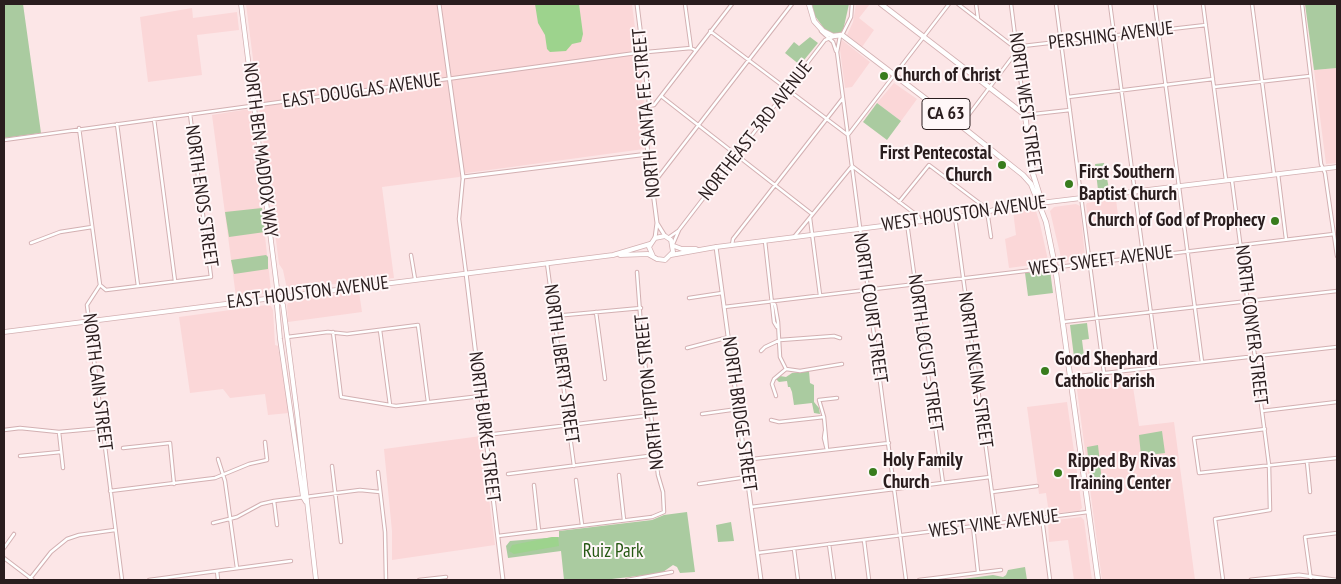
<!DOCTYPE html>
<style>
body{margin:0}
#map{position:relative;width:1341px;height:584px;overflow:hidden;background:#fce6e7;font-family:"PT Sans Narrow",sans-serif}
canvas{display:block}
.frame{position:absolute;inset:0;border:5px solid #2a1d1e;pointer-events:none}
</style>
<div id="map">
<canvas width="1341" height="584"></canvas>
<div class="frame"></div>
</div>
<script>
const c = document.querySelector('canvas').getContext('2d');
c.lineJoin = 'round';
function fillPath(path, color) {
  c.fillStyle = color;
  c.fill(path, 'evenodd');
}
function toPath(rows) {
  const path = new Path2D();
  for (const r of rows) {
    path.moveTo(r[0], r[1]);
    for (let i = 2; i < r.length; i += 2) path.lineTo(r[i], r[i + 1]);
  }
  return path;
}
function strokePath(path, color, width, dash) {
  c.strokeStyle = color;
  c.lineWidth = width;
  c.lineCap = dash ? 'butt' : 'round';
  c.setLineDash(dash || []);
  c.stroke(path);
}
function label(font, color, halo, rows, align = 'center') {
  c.font = font + ' "PT Sans Narrow",sans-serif';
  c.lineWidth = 4;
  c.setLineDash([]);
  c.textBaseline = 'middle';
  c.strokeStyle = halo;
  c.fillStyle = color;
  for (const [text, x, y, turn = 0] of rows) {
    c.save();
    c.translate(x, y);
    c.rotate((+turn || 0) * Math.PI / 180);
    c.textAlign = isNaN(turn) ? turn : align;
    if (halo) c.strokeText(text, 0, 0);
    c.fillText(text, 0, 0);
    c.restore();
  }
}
fillPath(toPath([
 [246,4,632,4,644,99,641,125,644,149,467,173,459,177,382,187,394,278,287,289,283,270,279,264],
 [856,4,870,4,859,18,874,30,862,47,847,35,853,22],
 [192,8,193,18,237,12,239,30,197,35,202,75,148,82,140,17],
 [842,40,870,62,852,87,845,88,839,42],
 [1337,68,1337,163,1326,164,1314,70],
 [894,83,917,99,901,121,877,103],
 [249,109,251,111,271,290,268,293,236,297,212,115],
 [1116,199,1119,224,1089,228,1086,205,1087,203],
 [1076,204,1080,206,1085,257,1084,259,1062,262,1050,211,1054,207],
 [1032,209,1036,211,1040,224,1048,260,1046,263,1009,268,1005,239,1016,235,1013,211],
 [359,292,362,312,288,322,287,305,291,300],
 [267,305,271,306,273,310,275,345,278,346,289,413,268,415,265,394,230,398,223,389,190,393,179,317],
 [1131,374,1139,426,1174,422,1195,580,1102,580,1076,382,1077,380],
 [1067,402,1082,508,1079,511,1049,514,1046,493,1039,494,1027,407],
 [481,436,495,545,392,560,392,531,384,449],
 [1081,517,1084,520,1092,580,1074,580,1068,540,1049,542,1048,521]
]), '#fbd7d8');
fillPath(toPath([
 [4,4,23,4,41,133,4,138],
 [812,4,849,4,843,31,836,34,826,31,815,16],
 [1305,4,1337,4,1337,68,1314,70],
 [810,37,818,43,800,65,785,53,794,42,799,46],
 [877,103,901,121,887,140,863,122],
 [1104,163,1109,189,1098,190,1095,164],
 [262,208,265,232,229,237,225,212],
 [266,255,268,257,268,269,234,274,231,260],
 [1050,270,1053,293,1028,296,1025,273],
 [1087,323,1089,339,1082,340,1084,356,1074,357,1070,325],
 [809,371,810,383,814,385,814,402,819,408,820,414,814,413,812,403,794,405,792,392,790,387,788,387,787,381,779,382,776,379,780,376,786,377,792,373],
 [1162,431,1165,453,1141,456,1139,435],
 [1098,445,1102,482,1091,484,1087,447],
 [687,512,695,572,680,573,677,567,673,565,663,572,647,575,603,580,564,580,561,551,508,558,506,546,510,541,559,537,559,531,652,520,664,515],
 [731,522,734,541,718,542,716,525],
 [1025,567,1027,580,955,580,993,575,1003,577,1006,575,1008,570]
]), '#aacba0');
fillPath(toPath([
 [535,4,579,4,583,34,581,42,572,44,566,51,550,52,547,49,545,35,538,23],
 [552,537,558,537,559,546,514,554,509,551,512,545]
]), '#9dd38d');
const minor = toPath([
 [685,4,691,48,695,50],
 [958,4,1014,47,1206,25],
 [976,4,978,19],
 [1011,4,1025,115,1070,110],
 [1056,4,1104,373],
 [1110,4,1158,367],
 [1155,4,1202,362],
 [1203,4,1226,180],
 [1252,4,1274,174],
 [1302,4,1321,164,1325,173,1337,256],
 [710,31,848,135,949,4],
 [821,31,833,42,836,51],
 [842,35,851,17,852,4],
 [840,36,837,52,906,580],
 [1214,87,1310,76],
 [661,96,812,214],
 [1068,97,1213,79],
 [649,106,654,105,732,4],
 [154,119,175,281],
 [117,124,138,286],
 [961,125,1014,55,1017,55],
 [79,128,100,285,87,305,122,580],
 [4,140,636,53,691,48],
 [1278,174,1286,239],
 [463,177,459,219,466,273],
 [652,181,656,180,792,4],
 [899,202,929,165,982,205,988,217,991,237],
 [955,217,996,523],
 [810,218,820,295],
 [907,223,943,483],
 [794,237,852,166,918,216,920,222],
 [668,238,678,231],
 [765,241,774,322,777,327],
 [31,243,60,232,92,227],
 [673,244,679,230,825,40,833,37],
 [732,245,733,239,843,98],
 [411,255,415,279],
 [547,263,574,466],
 [100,285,106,290,211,277,190,114],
 [689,298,722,293],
 [772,301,775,305,778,322,780,357,786,369],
 [724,307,1334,234],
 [596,312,605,379],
 [554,316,641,308],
 [1063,322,1337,291],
 [380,330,390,405],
 [333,332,341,397,396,406,481,396],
 [287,337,328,332,347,334,418,325,428,402],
 [687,348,729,337],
 [761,351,765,347,780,340,834,336,840,338],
 [786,369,800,371,842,364],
 [1070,377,1337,347],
 [776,396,772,384,774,379,786,369],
 [1262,411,1337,402],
 [702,414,738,409],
 [771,420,779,422,824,417],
 [1265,429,1194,438,1199,473,1337,458],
 [4,430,20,428,59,432,103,428],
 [825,431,824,438,827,450],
 [59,432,63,468],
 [486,435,652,415],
 [123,448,170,443,174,484],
 [827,450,824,417,819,400,837,398],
 [20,456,61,452],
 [218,459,225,481,237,568],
 [744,460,889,443],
 [1307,462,1310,492],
 [332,466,341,542],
 [378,472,385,532,386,580],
 [508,474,656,455],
 [619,475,624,520],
 [576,480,582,525],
 [699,484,747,477],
 [534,485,539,531],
 [110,491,215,478,249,464,267,460,265,442],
 [992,492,1037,486],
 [274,501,277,525],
 [751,507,990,477],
 [1042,518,1050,580],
 [213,523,237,517,261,504,274,501,360,490,380,492],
 [973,526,978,572],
 [498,536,652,517,664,512,663,492,658,475,641,327,637,272],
 [864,540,869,580],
 [829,544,834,580],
 [4,548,14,534],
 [794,549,798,580],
 [757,553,1088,512],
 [4,558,33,580],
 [217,571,218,580],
 [29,580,51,552,67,539,79,535,115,530],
 [149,580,291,561],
 [419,580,446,577],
 [627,580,672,572],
 [919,580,1001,570],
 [1223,580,1215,519,1270,510,1269,465,1232,181],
 [1311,580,1305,537,1337,533]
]);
const tertiary = toPath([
 [439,4,463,177,648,154],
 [637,4,649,101,646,138,657,223,665,236],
 [655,238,657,223],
 [716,247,761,580],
 [466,273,503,580],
 [1251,580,1299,575,1335,580]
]);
const secondary = toPath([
 [241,4,278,296,277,306,280,339,303,497,306,502],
 [674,246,682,249,696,249],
 [620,255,648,254,657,259,665,260,673,252,671,240,665,236,655,238,649,247,653,256],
 [671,255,716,247,977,214,1007,207,1337,167],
 [278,296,283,305,297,413,316,580],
 [4,332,613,255,650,244]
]);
const primary = toPath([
 [809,4,814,21,823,31,833,36,842,35,960,125,1023,175,1031,184,1046,222,1055,266,1098,580],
 [881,4,1025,115,1033,174,1040,196,1040,202]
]);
strokePath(minor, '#d3b0b2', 4.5);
strokePath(tertiary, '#d3b0b2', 5);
strokePath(secondary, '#d3b0b2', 5.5);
strokePath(primary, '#d3b0b2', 6);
strokePath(minor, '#fff', 2.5);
strokePath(tertiary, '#fff', 3);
strokePath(secondary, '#fff', 4);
strokePath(primary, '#fff', 4.5);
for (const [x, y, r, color] of [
 [884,76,5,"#387c1d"],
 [1002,165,5,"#387c1d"],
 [1069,184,5,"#387c1d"],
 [1275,221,5,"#387c1d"],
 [1045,371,5,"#387c1d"],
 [873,472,5,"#387c1d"],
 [1058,473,5,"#387c1d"]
]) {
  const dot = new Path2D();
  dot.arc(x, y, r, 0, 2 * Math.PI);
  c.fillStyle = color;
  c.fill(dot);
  strokePath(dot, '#fff7f8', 2);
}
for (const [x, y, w] of [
 [946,114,48]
]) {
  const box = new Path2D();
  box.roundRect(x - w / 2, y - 15.5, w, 31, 4);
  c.fillStyle = '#fff7f8';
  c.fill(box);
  strokePath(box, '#2a1d1e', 1);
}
label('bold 18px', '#2a1d1e', null, [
 ["CA 63",946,114]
]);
label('19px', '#2a1d1e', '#fff7f8', [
 ["PERSHING AVENUE",1111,36,-7],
 ["EAST DOUGLAS AVENUE",362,91,-8],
 ["NORTH WEST STREET",1025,104,82],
 ["NORTH SANTA FE STREET",647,113,-95],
 ["NORTHEAST 3RD AVENUE",756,131,-52],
 ["NORTH BEN MADDOX WAY",260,150,83],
 ["NORTH ENOS STREET",201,196,82],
 ["WEST HOUSTON AVENUE",964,214,-8],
 ["WEST SWEET AVENUE",1101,261,-7],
 ["EAST HOUSTON AVENUE",308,293,-7],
 ["NORTH COURT STREET",870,308,82],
 ["NORTH CONYER STREET",1251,325,83],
 ["NORTH LOCUST STREET",925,353,82],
 ["NORTH LIBERTY STREET",561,364,82],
 ["NORTH ENCINA STREET",975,370,82],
 ["NORTH CAIN STREET",97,382,83],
 ["NORTH TIPTON STREET",650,392,-96],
 ["NORTH BRIDGE STREET",739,414,82],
 ["NORTH BURKE STREET",484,427,83],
 ["WEST VINE AVENUE",994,524,-7]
]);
label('bold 19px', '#2a1d1e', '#fff7f8', [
 ["Church of Christ",894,76],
 ["First Pentecostal",992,154,"right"],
 ["Church",992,176,"right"],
 ["First Southern",1079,173],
 ["Baptist Church",1079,195],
 ["Church of God of Prophecy",1265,221,"right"],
 ["Good Shephard",1055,360],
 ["Catholic Parish",1055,382],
 ["Holy Family",883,461],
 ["Church",883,483],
 ["Ripped By Rivas",1068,462],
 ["Training Center",1068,484]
], 'left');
label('19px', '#275914', '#fff7f8', [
 ["Ruiz Park",613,552]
]);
</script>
